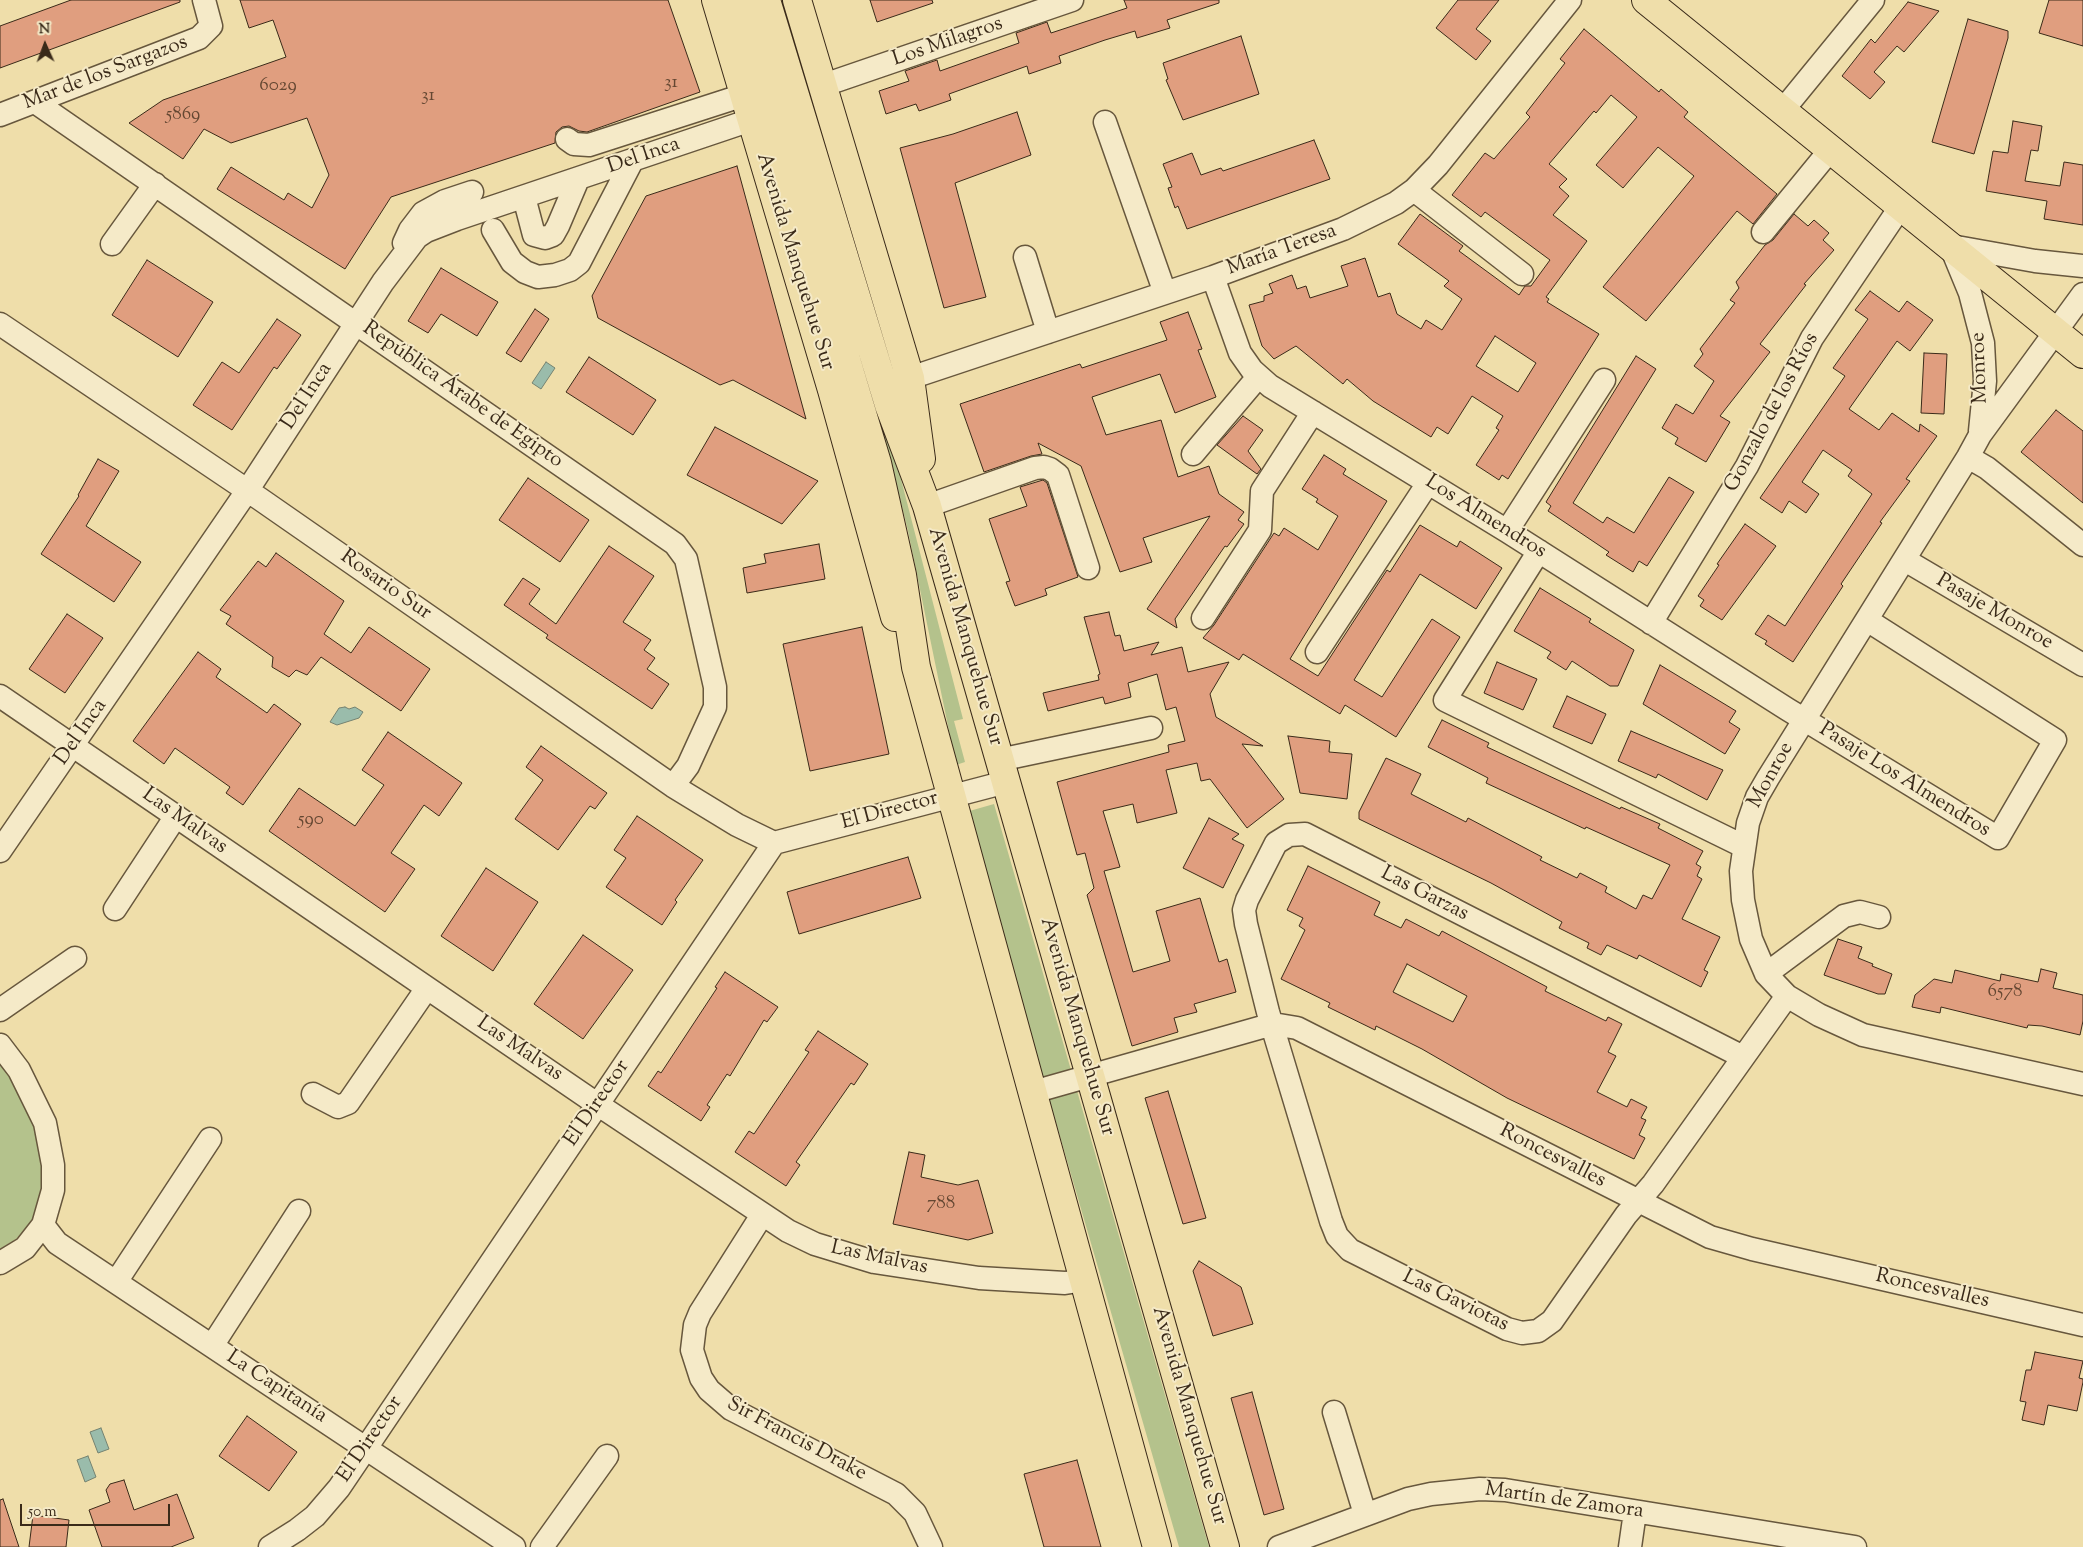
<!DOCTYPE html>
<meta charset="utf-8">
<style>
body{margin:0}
#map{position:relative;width:2083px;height:1547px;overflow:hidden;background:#efdeaa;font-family:"Sorts Mill Goudy",serif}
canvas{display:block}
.north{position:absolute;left:20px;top:20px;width:50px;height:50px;-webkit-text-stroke:4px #f5eac8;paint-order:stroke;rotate:358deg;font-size:14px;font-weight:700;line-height:20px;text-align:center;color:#3a2a19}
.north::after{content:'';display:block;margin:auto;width:18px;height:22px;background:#3a2a19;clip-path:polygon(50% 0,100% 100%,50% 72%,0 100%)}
.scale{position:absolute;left:20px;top:1504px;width:150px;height:22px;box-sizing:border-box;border:2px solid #3a2a19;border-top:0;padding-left:6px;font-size:15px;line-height:18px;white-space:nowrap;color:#3a2a19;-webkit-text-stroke:4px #f5eac8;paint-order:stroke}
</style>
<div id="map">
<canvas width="2083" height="1547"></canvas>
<div class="north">N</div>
<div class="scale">50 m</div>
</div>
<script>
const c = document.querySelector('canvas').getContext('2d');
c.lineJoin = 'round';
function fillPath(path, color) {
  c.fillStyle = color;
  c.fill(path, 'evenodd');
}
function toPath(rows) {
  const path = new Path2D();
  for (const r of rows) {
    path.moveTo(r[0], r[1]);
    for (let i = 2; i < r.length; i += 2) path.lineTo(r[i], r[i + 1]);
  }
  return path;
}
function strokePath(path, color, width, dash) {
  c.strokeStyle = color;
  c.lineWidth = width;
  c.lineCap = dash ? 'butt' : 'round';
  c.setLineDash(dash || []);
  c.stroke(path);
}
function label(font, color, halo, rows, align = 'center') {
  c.font = font + ' "Sorts Mill Goudy",serif';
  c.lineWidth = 4;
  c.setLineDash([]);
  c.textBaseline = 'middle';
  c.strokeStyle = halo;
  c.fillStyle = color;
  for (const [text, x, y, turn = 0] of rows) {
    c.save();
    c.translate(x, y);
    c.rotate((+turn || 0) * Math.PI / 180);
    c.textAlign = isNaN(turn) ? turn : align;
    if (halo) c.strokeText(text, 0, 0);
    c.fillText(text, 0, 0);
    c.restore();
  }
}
fillPath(toPath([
 [888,429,963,719,954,721,965,762,956,765,908,531,883,430],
 [994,804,1209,1547,1179,1547,966,812],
 [0,1058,29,1106,44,1155,42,1188,33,1221,16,1239,0,1249]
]), '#b4c28c');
const water = toPath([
 [546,362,555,368,541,389,532,383,546,362],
 [345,707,349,709,355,707,363,712,359,718,337,725,330,722,339,708,345,707],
 [101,1428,109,1449,98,1453,90,1432,101,1428],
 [88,1456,96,1477,85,1482,77,1460,88,1456]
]);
fillPath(water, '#9abcab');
strokePath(water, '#748271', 1);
const building = toPath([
 [71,0,180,0,180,2,0,68,0,26,71,0],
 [240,0,668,0,700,92,587,132,579,131,569,126,562,127,556,132,555,143,391,197,345,269,217,189,231,167,284,200,288,193,312,208,329,175,307,118,231,143,204,129,183,159,129,123,163,100,286,57,273,20,249,28,240,0],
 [870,0,932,0,933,3,877,22,870,0],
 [1124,0,1219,0,1219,3,1167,20,1170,28,1137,38,1135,31,1105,40,1059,56,1061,63,1029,74,1027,66,949,94,951,100,919,111,916,104,886,114,879,91,909,81,905,71,937,60,940,71,1019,43,1016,33,1047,22,1051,33,1127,8,1124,0],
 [1458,0,1499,0,1476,29,1491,41,1476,60,1436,28,1458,0],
 [2049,0,2083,0,2083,46,2039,33,2049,0],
 [1908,2,1939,11,1904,52,1897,46,1874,72,1885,82,1870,99,1842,76,1871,39,1875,43,1908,2],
 [1968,19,2008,31,2008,38,1974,154,1932,142,1968,19],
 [1584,29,1659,92,1661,89,1688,112,1684,117,1777,194,1753,224,1737,211,1646,321,1603,287,1694,176,1658,147,1623,188,1596,165,1637,117,1611,95,1596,113,1594,111,1549,164,1567,179,1559,187,1569,196,1553,215,1587,241,1546,297,1549,299,1547,302,1599,334,1508,479,1502,475,1499,480,1476,465,1499,430,1496,428,1503,416,1472,396,1448,434,1437,427,1431,437,1373,401,1347,379,1343,384,1296,346,1274,359,1262,346,1249,305,1264,301,1264,296,1273,293,1269,284,1292,275,1297,289,1306,286,1310,298,1348,286,1341,266,1365,258,1378,297,1390,293,1397,314,1421,329,1426,320,1442,330,1462,299,1444,286,1449,281,1398,244,1420,214,1463,246,1459,251,1519,295,1525,286,1531,286,1550,260,1485,212,1481,217,1452,195,1485,153,1494,159,1530,117,1526,113,1565,63,1560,59,1584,29],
 [1495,336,1536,363,1518,392,1476,366,1495,336],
 [1241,36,1259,94,1183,120,1166,80,1168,79,1163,63,1241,36],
 [1017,112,1031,155,955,183,986,297,944,308,900,148,953,134,1017,112],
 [2013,121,2042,126,2038,151,2031,150,2025,181,2060,186,2064,162,2083,165,2083,225,2044,219,2047,201,1986,191,1993,151,2008,153,2013,121],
 [1314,140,1330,179,1187,229,1178,206,1175,208,1168,188,1172,187,1163,164,1192,153,1201,175,1221,168,1223,171,1314,140],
 [737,166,806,419,733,380,720,385,598,318,592,296,646,196,737,166],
 [1794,214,1808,226,1814,220,1829,233,1823,240,1834,250,1804,284,1806,285,1760,344,1770,352,1720,416,1730,422,1706,462,1675,444,1678,438,1662,428,1676,404,1693,414,1714,381,1694,366,1703,354,1700,349,1735,303,1730,300,1739,288,1736,282,1765,245,1773,240,1794,214],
 [147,260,213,302,178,357,112,315,147,260],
 [441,268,498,302,477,336,441,314,428,333,408,321,441,268],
 [1870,291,1899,312,1907,301,1933,320,1910,351,1897,341,1849,409,1879,430,1892,413,1919,432,1920,424,1937,436,1906,479,1910,481,1880,522,1882,523,1841,584,1843,586,1793,662,1765,644,1767,641,1755,634,1768,615,1785,626,1872,494,1848,476,1852,470,1823,450,1802,482,1819,494,1806,513,1789,501,1782,513,1760,498,1845,376,1833,368,1868,319,1855,310,1870,291],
 [535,309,549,319,521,362,506,353,535,309],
 [1188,312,1202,349,1198,350,1216,397,1175,413,1160,374,1092,397,1106,435,1161,420,1178,477,1209,466,1219,494,1244,512,1238,520,1244,524,1227,547,1225,546,1175,619,1177,628,1147,609,1210,516,1143,538,1152,562,1120,572,1081,466,1038,443,1042,454,1031,456,984,472,960,404,1080,364,1082,368,1167,340,1160,322,1188,312],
 [277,319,301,335,277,369,274,367,232,430,193,405,222,362,239,373,277,319],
 [1924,353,1947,354,1944,414,1921,413,1924,353],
 [1636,356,1656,369,1573,503,1603,523,1607,517,1634,533,1669,477,1694,492,1647,566,1639,561,1633,572,1606,555,1609,552,1548,511,1551,506,1546,502,1636,356],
 [589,357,656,400,633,435,566,392,589,357],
 [2056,410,2083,431,2083,503,2021,452,2056,410],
 [1243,416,1263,430,1248,451,1261,469,1257,474,1217,445,1243,416],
 [715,427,818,481,782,524,687,475,715,427],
 [1324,455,1346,469,1343,474,1387,501,1290,659,1318,676,1387,570,1390,572,1420,525,1457,547,1460,541,1502,568,1476,609,1420,574,1354,680,1382,697,1432,619,1460,637,1396,737,1345,705,1340,714,1243,654,1239,660,1203,638,1214,625,1274,533,1279,536,1284,528,1318,550,1338,516,1316,502,1318,499,1302,489,1324,455],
 [98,459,119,471,86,526,141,562,114,602,41,554,79,496,78,495,98,459],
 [528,478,589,520,560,562,499,520,528,478],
 [1043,480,1047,483,1078,577,1045,589,1047,595,1015,606,1006,582,1010,581,989,519,1027,506,1020,487,1043,480],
 [1745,524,1776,546,1722,620,1700,606,1704,600,1698,596,1719,565,1717,564,1745,524],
 [819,544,825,579,747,593,743,568,766,563,764,554,819,544],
 [609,546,654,576,623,622,651,640,644,650,655,658,647,669,669,684,652,709,546,638,548,635,504,605,523,578,540,589,529,604,556,624,609,546],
 [276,553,344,601,324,634,351,653,369,627,430,669,401,711,321,657,307,675,296,670,289,677,272,667,273,657,226,624,231,616,220,610,258,561,266,567,276,553],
 [1540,588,1591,619,1589,622,1634,650,1618,686,1610,686,1572,661,1566,670,1547,658,1551,652,1514,631,1540,588],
 [1109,612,1115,636,1120,635,1124,651,1159,642,1151,655,1182,647,1188,672,1229,662,1210,694,1216,717,1263,746,1242,744,1284,799,1247,828,1210,779,1201,781,1197,763,1166,770,1177,813,1137,823,1133,804,1103,811,1120,867,1104,871,1133,972,1170,961,1156,911,1200,898,1219,962,1227,959,1236,992,1194,1004,1197,1012,1174,1018,1178,1032,1132,1046,1087,895,1094,888,1085,853,1077,855,1057,782,1169,752,1168,745,1185,741,1176,707,1166,710,1157,674,1128,683,1131,697,1105,704,1103,697,1048,711,1043,693,1099,680,1098,675,1100,674,1084,617,1109,612],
 [67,614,103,638,65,693,29,669,67,614],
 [862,627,889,754,810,771,783,644,862,627],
 [198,652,221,669,216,677,267,713,274,704,301,724,243,805,226,793,230,787,175,748,164,764,133,741,198,652],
 [1497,662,1537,679,1523,710,1484,693,1497,662],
 [1660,665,1736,711,1729,722,1740,729,1725,754,1643,704,1660,665],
 [1567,696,1606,714,1592,744,1553,727,1567,696],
 [1442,720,1489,743,1487,747,1620,809,1621,807,1660,824,1658,828,1703,851,1696,864,1701,867,1697,876,1702,879,1682,919,1720,937,1704,970,1708,972,1701,987,1639,955,1637,959,1607,945,1601,955,1587,948,1589,943,1559,928,1562,922,1491,883,1359,819,1359,812,1386,758,1421,774,1411,794,1466,822,1468,818,1542,857,1540,860,1577,878,1580,873,1607,887,1605,892,1636,909,1643,895,1652,899,1670,865,1586,827,1585,829,1486,783,1488,778,1428,747,1442,720],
 [1631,731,1723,770,1707,800,1658,774,1656,778,1618,761,1631,731],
 [388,732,462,783,439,816,424,805,391,853,415,869,385,912,269,831,299,788,355,826,384,785,362,770,388,732],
 [1288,736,1330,741,1329,752,1352,754,1347,799,1300,793,1288,736],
 [541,746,607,793,595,809,590,806,558,850,515,819,543,780,526,767,541,746],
 [637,816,703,860,675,900,677,902,662,925,606,887,626,858,614,850,637,816],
 [1209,818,1239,834,1232,839,1244,845,1223,888,1183,868,1209,818],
 [908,857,921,898,799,934,787,892,908,857],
 [1308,866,1380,902,1374,915,1401,928,1406,919,1439,936,1442,931,1547,987,1545,991,1606,1021,1608,1017,1622,1024,1608,1052,1616,1056,1597,1092,1627,1107,1631,1099,1647,1107,1641,1118,1646,1120,1639,1135,1645,1138,1634,1159,1507,1098,1422,1049,1376,1026,1375,1030,1328,1007,1330,1003,1281,979,1305,930,1299,926,1303,918,1287,910,1308,866],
 [1407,964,1467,996,1453,1022,1393,992,1407,964],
 [486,868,538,902,493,971,441,936,486,868],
 [583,935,633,970,583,1039,534,1004,583,935],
 [1838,939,1862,947,1858,958,1873,964,1872,966,1892,974,1885,994,1878,994,1824,975,1838,939],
 [2041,969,2057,973,2053,988,2083,995,2083,1021,2080,1035,2042,1026,2028,1025,2027,1028,1941,1007,1940,1013,1912,1007,1915,995,1934,979,1952,983,1955,970,2000,981,2001,974,2038,982,2041,969],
 [725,972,778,1007,767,1022,764,1020,730,1076,727,1074,707,1105,710,1107,701,1121,648,1086,658,1071,661,1073,717,988,715,987,725,972],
 [818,1031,868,1064,854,1085,851,1083,796,1162,800,1165,786,1186,735,1152,749,1131,754,1134,809,1052,805,1050,818,1031],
 [1168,1091,1206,1218,1183,1224,1145,1098,1168,1091],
 [909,1152,925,1155,921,1177,958,1185,978,1180,993,1233,968,1240,893,1224,909,1152],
 [1199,1261,1241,1287,1253,1324,1213,1336,1193,1271,1199,1261],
 [2035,1352,2083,1361,2079,1378,2083,1379,2083,1382,2077,1411,2048,1405,2044,1425,2022,1420,2026,1402,2020,1401,2026,1370,2031,1370,2035,1352],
 [1252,1392,1284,1509,1264,1515,1231,1398,1252,1392],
 [247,1416,297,1452,269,1491,219,1456,247,1416],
 [1077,1460,1101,1547,1044,1547,1024,1474,1077,1460],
 [124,1480,134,1510,177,1494,194,1538,171,1547,102,1547,89,1510,110,1502,106,1490,110,1484,124,1480],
 [3,1499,19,1547,0,1547,0,1500,3,1499],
 [33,1515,69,1520,66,1547,29,1547,33,1515]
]);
fillPath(building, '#e09e7f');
strokePath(building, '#3a2a19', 1);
const minor = toPath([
 [824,85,1072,0],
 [35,102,675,544,686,559,715,687,715,707,688,766,673,786],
 [1783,110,1873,0],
 [0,115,199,38,211,26,204,0],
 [1105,122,1165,293],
 [567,139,574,144,589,145,744,95],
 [1414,190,1522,274],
 [524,197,534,235,545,238,553,235,558,226,578,179],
 [493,230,512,262,525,272,538,277,555,275,570,270,579,263,632,161],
 [1763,232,1831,149],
 [404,243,410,230,423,213,445,201,472,192],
 [112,244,155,184],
 [1951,246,2035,261,2083,266],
 [1951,247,1970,293,1983,343,1985,381,1980,431],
 [1025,257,1048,332],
 [1213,277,1240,353,1252,370,1270,386,1507,531,1787,709,1998,838,2055,740,1867,620],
 [2083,294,1980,435,1968,457,1768,778,1757,797,1748,823,1741,871,1743,900,1751,939,1766,974,1787,996,1819,1015,1863,1035,2083,1084],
 [0,324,260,499,673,786,737,825,774,843],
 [910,378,1213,277,1343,229,1396,203,1414,190,1438,165,1570,0],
 [1193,454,1258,377],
 [1968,457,1987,468,2083,545],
 [927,506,1035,468,1044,467,1050,469,1058,475,1088,568],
 [1507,531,1604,380],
 [1539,551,1445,700,1743,846],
 [1905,560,2083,665],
 [1203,618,1260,530,1262,491,1313,412],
 [1651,623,1747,466,1812,338,1901,206],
 [1317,652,1428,483],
 [0,696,597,1104,788,1231,815,1244,874,1262,979,1278,1065,1283,1084,1280],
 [999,760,1151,728],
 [0,851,247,491,383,282,417,237,426,231,457,219,751,120],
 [115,909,176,816],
 [1766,974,1844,916,1860,912,1879,917],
 [0,1010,75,958],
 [0,1045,19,1070,45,1123,53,1165,53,1190,43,1225,25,1248,0,1263],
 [1743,1057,1305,834,1289,835,1276,843,1247,900,1244,910,1246,924,1268,1012,1331,1221,1337,1236,1350,1250,1507,1329,1522,1333,1538,1331,1552,1321,1626,1215,1653,1184,1787,996],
 [1033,1092,1273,1024,1297,1028,1710,1237,1752,1249,2083,1325],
 [313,1094,338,1107,348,1103,427,988],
 [762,1215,700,1313,695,1325,692,1350,701,1378,709,1390,731,1409,896,1494,915,1513,931,1547],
 [43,1225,57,1243,514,1547],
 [116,1282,210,1139],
 [212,1346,299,1211],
 [1334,1412,1365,1514],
 [270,1547,297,1530,315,1516,339,1488,774,843,1006,782],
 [542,1547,607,1456],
 [1279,1547,1408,1499,1431,1494,1480,1489,1505,1490,1855,1547],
 [1630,1547,1635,1512]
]);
const major = toPath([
 [716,0,832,390,895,617],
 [738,0,877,463,902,575,916,667,1157,1547],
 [766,0,889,405,927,506,1225,1547],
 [797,0,910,378,921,459],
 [1646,0,2083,354]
]);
strokePath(minor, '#67573d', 25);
strokePath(major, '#3a2a19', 30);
strokePath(minor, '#f5eac8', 22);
strokePath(major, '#efdeaa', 28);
label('19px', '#644732', null, [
 ["31",671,84],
 ["6029",278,87],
 ["31",428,97],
 ["5869",183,116],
 ["590",311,821],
 ["6578",2005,993],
 ["788",941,1205]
]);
label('21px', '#3a2a19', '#f5eac8', [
 ["Los Milagros",948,43,-19],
 ["Mar de los Sargazos",106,74,-21],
 ["Del Inca",644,157,-19],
 ["María Teresa",1282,251,-20],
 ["Avenida Manquehue Sur",794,262,73],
 ["Monroe",1981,368,-92],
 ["República Árabe de Egipto",462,396,35],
 ["Del Inca",308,397,-57],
 ["Gonzalo de los Ríos",1773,413,-62],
 ["Los Almendros",1485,518,32],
 ["Rosario Sur",385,586,35],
 ["Pasaje Monroe",1994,613,30],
 ["Avenida Manquehue Sur",964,637,74],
 ["Del Inca",82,733,-55],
 ["Monroe",1772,776,-61],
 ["Pasaje Los Almendros",1904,781,32],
 ["El Director",890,812,-15],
 ["Las Malvas",184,822,35],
 ["Las Garzas",1424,895,27],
 ["Avenida Manquehue Sur",1076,1027,74],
 ["Las Malvas",519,1050,34],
 ["El Director",598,1104,-56],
 ["Roncesvalles",1552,1157,27],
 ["Las Malvas",879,1259,12],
 ["Roncesvalles",1932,1290,13],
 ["Las Gaviotas",1455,1302,26],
 ["La Capitanía",276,1388,33],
 ["Avenida Manquehue Sur",1188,1416,74],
 ["El Director",371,1440,-56],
 ["Sir Francis Drake",796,1440,28],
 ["Martín de Zamora",1564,1502,8]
]);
</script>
